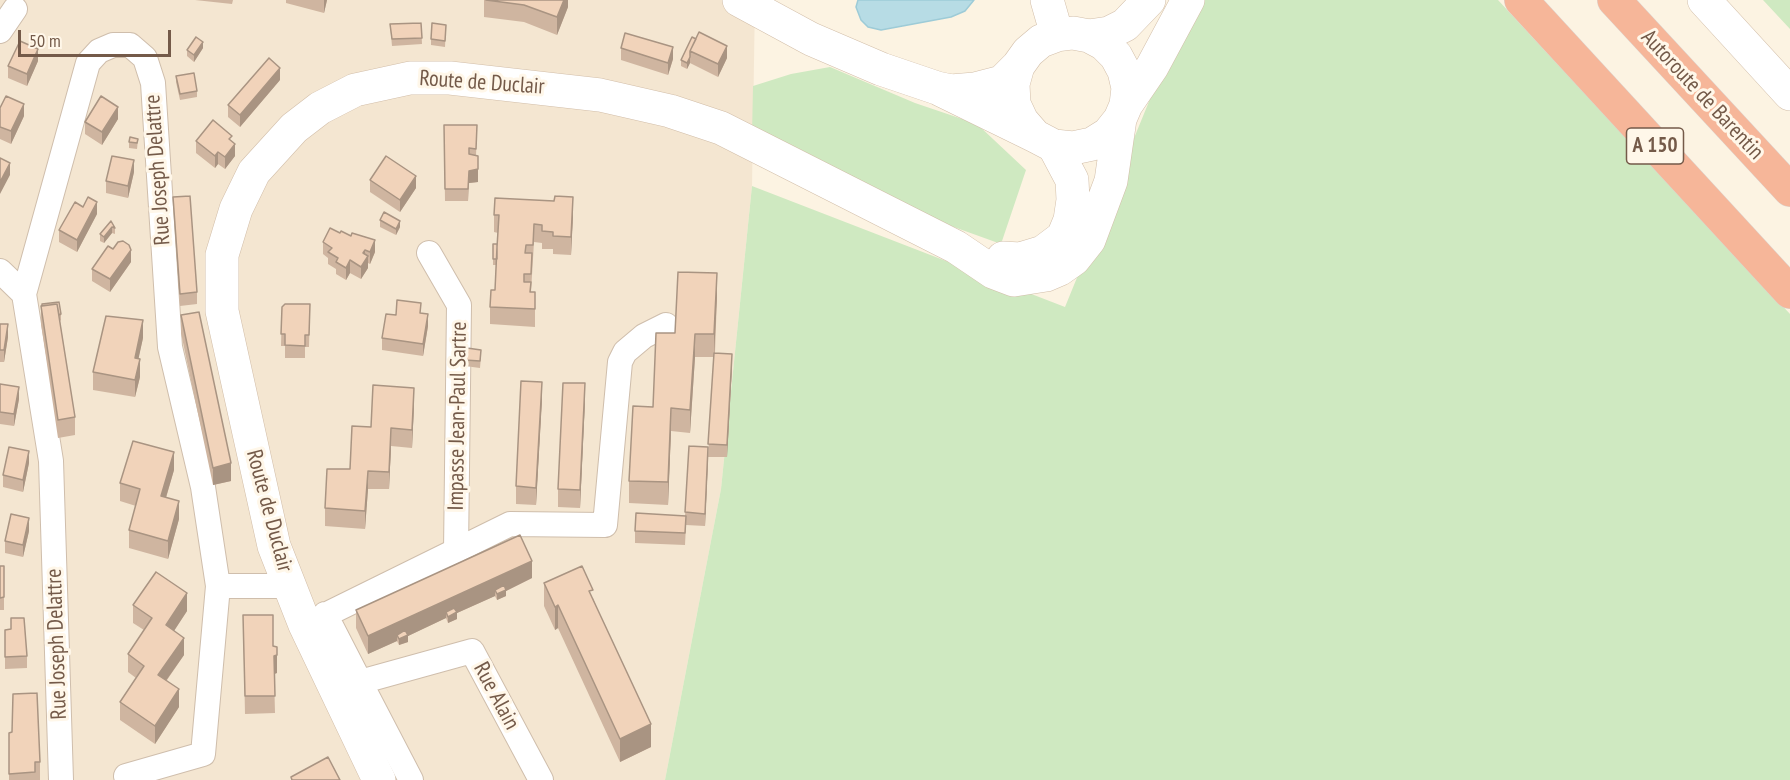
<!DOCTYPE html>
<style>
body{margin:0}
#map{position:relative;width:1790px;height:780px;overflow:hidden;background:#fcf3e2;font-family:"PT Sans Narrow",sans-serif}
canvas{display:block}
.scale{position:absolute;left:18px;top:30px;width:153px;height:27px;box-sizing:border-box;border:3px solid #745a49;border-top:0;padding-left:8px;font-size:18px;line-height:21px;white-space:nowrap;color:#745a49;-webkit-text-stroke:4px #fff7e9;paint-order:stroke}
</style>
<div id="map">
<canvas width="1790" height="780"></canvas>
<div class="scale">50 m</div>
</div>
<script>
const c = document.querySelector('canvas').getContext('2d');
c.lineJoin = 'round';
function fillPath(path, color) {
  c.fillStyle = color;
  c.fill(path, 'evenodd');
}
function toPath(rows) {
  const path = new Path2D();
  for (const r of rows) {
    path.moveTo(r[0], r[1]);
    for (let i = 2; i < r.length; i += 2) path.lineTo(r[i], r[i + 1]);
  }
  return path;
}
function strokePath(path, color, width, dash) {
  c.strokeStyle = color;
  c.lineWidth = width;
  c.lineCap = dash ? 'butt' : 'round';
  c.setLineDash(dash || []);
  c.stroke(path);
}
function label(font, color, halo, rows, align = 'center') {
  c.font = font + ' "PT Sans Narrow",sans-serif';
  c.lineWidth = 6;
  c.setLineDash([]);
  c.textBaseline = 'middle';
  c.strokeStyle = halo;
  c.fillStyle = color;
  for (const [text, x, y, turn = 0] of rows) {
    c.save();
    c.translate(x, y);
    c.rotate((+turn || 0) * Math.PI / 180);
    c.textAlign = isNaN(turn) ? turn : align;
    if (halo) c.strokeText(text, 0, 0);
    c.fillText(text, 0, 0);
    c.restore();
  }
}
fillPath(toPath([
 [0,0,755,0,752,186,721,489,665,780,0,780]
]), '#f4e6d1');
fillPath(toPath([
 [1200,0,1498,0,1790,314,1790,780,665,780,721,489,752,186,1065,307,1177,33],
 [1763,0,1790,0,1790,29],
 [830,67,915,103,977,124,1026,170,1001,244,940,222,752,135,753,86,791,74]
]), '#cfe9c1');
const water = toPath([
 [858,0,974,0,965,11,951,17,881,30,868,27,861,20,856,7,858,0]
]);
fillPath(water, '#b7dce5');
strokePath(water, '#9dcbd7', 1.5);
const street = toPath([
 [0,31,15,9],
 [429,253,459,305,456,551],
 [0,271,24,294],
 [325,614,360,682,472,651,541,780],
 [305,625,510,524,605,525,620,362,625,352,644,336,666,325],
 [360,682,411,780],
 [126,776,203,754,218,586,290,586],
 [61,780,51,461,24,294,88,63,99,51,113,45,130,45,145,58,153,83,170,347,203,487,218,586]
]);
const secondary = toPath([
 [739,0,811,39,881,69,937,88,951,91,975,89,1002,82,1018,66],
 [1047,0,1057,35],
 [1704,0,1790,94],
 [1089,36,1109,33,1125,25,1149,0],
 [941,90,1035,136],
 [1126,105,1128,88,1124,71,1116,56,1104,44,1089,36,1073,33,1057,35,1041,41,1028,52,1018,66,1013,84,1014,104,1022,121,1035,136,1054,146,1073,148,1092,144,1108,134,1120,119,1126,105,1152,67,1188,0],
 [1003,258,1020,259,1043,252,1063,237,1070,220,1073,200,1072,180,1054,146],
 [379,780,305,625,274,546,222,311,222,255,236,209,254,172,294,128,320,108,355,90,410,78,450,78,600,95,670,111,721,128,956,247,993,272,1014,280,1046,275,1060,269,1074,259,1089,240,1111,181,1120,119]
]);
const highway = toPath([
 [1521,0,1790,292],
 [1614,0,1790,190]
]);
strokePath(street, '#cfbeac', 26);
strokePath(secondary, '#d2bea9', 34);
strokePath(highway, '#dbd4d0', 34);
strokePath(street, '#fff', 24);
strokePath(secondary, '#fff', 33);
strokePath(highway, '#f6b699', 33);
fillPath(toPath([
 [195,0,233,0,232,4],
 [286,0,327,0,324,13,286,3],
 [484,0,568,0,568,7,557,35,524,22,484,17],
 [421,23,422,44,392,46,390,24],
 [446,25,445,47,431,45,431,39],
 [692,37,727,58,718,77,690,63,687,69,681,66,681,60],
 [203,48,194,62,187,56,187,50],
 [621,48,673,59,668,75,621,60],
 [38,61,27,86,8,78,8,66],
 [176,76,197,91,197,97,180,100,176,82],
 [280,80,240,127,228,117,228,105],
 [0,108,24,116,11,144,0,139],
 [118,119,102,145,85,134,85,122],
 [444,125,477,125,476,156,478,182,469,183,468,201,445,201],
 [138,139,137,149,129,148,129,142],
 [196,141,232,142,235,156,225,169,218,164,215,168,196,153],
 [134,172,128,198,106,193,106,181],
 [370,180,416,188,400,212,370,192],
 [173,197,197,292,197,304,180,306],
 [97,214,77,252,59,242,59,230],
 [494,215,573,215,571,255,553,254,553,249,542,249,542,243,534,242,531,292,535,310,535,327,490,324,490,307,495,290,496,265,493,265,493,244,497,244,498,233,494,232],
 [380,220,400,227,396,235,380,227],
 [111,221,115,228,115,234,112,233,104,243,100,241,100,234],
 [330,228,375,252,370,264,368,263,368,268,361,279,350,273,346,280,336,274,336,269,328,264,328,258,323,254,323,242],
 [131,262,110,292,92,281,92,269],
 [717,296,715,353,732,366,727,457,708,457,714,357,695,357,690,433,671,431,668,505,629,503,629,481,653,407,675,333],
 [310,304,309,347,305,347,305,358,285,358,285,346,281,346,282,307],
 [41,306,61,314,61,320,60,321,75,417,75,435,58,438,41,324],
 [421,313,428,326,423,356,382,350,382,338,396,315],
 [181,315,231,481,213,485,181,333],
 [0,324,8,337,4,362,0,362],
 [143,338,138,359,140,377,135,397,93,390,93,372],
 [481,356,480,368,465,366,465,360],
 [0,384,19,399,14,426,0,424],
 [542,399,536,505,516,504,516,486],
 [585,401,580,508,558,507,558,489],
 [414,405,412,448,391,446,389,489,368,489,365,529,325,526,325,508,350,469,371,427],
 [689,446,708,459,705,526,686,525,685,545,635,543,635,531,685,516],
 [29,463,23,492,3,487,3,475],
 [174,470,166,498,179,519,168,559,129,548,129,530,136,506,120,501,120,483],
 [29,531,23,557,5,553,5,541],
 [0,566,4,566,4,610,0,610],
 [532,578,506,591,506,596,497,600,495,596,457,613,457,619,448,623,446,618,408,636,408,642,399,645,397,641,368,654,356,628,356,610],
 [544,583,593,598,651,747,620,762,558,628,555,630,544,606],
 [133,605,187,611,174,631,184,655,167,680,179,707,155,744,120,720,120,702,136,678,128,672,128,654,144,630,133,623],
 [243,615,277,673,274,674,275,713,245,714],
 [5,630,27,656,27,668,5,669],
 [9,733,40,762,40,780,9,780]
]), '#cfb5a0');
fillPath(toPath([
 [324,0,327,0,324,13],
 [564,0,568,0,568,7,557,35,557,17],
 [203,42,203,48,194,62,194,55],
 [727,46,727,58,718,77,718,64],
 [673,47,673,59,668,75,668,63],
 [38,49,38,61,27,86,27,74],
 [690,57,690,63,687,69,687,63],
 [280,68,280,80,240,127,240,115],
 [24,104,24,116,11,144,11,131],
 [118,107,118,119,102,145,102,132],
 [235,144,235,156,225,169,225,157],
 [218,152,218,164,215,168,215,156],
 [478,156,478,182,469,183,468,201,469,171],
 [134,160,134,172,128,198,128,186],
 [10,163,10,175,0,194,0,182],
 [416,176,416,188,400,212,400,200],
 [573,197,573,215,571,255,571,237],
 [97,202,97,214,77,252,77,240],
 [400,221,400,227,396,235,396,229],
 [112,227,112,233,104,243,104,237],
 [375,240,375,252,370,264,370,252],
 [131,250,131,262,110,292,110,279],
 [365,250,365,261,368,256,368,268,361,279,361,267,363,253],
 [350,260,350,273,346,280,346,268],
 [717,273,717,296,714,357,714,334],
 [428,314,428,326,423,356,423,344],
 [143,320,143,338,135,375,135,358],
 [8,324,8,337,4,362,4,350],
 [695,334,695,357,690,433,690,410],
 [732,354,732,366,727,457,727,445],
 [140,359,140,377,135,397,135,380],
 [542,382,542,399,536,505,536,488],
 [585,383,585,401,580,508,580,490],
 [19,387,19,399,14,426,14,414],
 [414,388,414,405,412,448,412,430],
 [671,408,671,431,668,505,668,482],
 [391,428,391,446,389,489,389,472],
 [708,447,708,459,705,526,705,514],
 [29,451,29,463,23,492,23,480],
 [174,452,174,470,161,514,161,496],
 [231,463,231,481,213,485,213,468],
 [368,471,368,489,365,529,365,511],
 [179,501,179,519,168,559,168,541],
 [29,518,29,531,23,557,23,545],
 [532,561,532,578,506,591,506,596,497,600,497,594,495,590,495,596,457,613,457,619,448,623,448,617,446,612,446,618,408,636,408,642,399,645,399,639,397,635,397,641,368,654,368,636],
 [187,593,187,611,166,643,166,625],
 [558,605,558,628,555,630,555,607],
 [184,638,184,655,158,692,158,675],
 [277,655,277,673,274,674,274,656],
 [179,689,179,707,155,744,155,726],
 [651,724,651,747,620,762,620,739]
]), '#a99482');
const building = toPath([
 [486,0,564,0,557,17,524,5,486,0],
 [421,23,422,38,392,39,390,24,421,23],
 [432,23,446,25,445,41,431,39,432,23],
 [699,32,727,46,718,64,690,51,699,32],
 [625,33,673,47,668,63,621,48,625,33],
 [196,37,203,42,194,55,187,50,196,37],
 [692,37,696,39,690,51,690,57,687,63,681,60,692,37],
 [20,41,38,49,27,74,8,66,20,41],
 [269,58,280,68,240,115,228,105,269,58],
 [194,73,197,91,180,94,176,76,194,73],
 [6,96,24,104,11,131,0,127,0,108,6,96],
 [101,96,118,107,102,132,85,122,101,96],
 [213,120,232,136,229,139,235,144,225,157,218,152,215,156,196,141,213,120],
 [444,125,477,125,476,149,469,148,469,154,478,156,478,169,469,171,468,189,445,189,444,125],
 [130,137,138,139,137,143,129,142,130,137],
 [112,156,134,160,128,186,106,181,112,156],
 [386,156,416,176,400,200,370,180,386,156],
 [0,158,10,163,0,182,0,158],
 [190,196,197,292,180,294,173,197,190,196],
 [555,196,573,197,571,237,553,236,553,232,542,231,542,225,534,224,533,245,526,245,525,253,532,253,531,274,524,274,524,282,531,282,530,292,535,292,535,309,490,307,491,290,495,290,497,247,499,215,494,215,495,198,554,201,555,196],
 [88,197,97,202,77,240,59,230,75,202,83,207,88,197],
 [384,212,400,221,396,229,380,220,384,212],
 [111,221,115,228,112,227,104,237,100,234,111,221],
 [330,228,340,233,341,231,351,236,352,233,375,240,370,252,365,250,363,253,368,256,361,267,350,260,346,268,336,262,338,258,328,252,332,248,323,242,330,228],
 [123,241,129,245,131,250,110,279,92,269,108,246,113,249,118,242,123,241],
 [493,244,497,244,497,259,493,259,493,244],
 [678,272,717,273,714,334,695,334,690,410,671,408,668,482,629,481,633,406,653,407,656,333,675,333,678,272],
 [397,300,421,303,420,313,428,314,423,344,382,338,386,314,396,315,397,300],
 [59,302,61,314,59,315,57,304,42,306,42,304,59,302],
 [57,304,75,417,58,420,41,306,57,304],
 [285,304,310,304,309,335,305,335,305,346,285,345,285,334,281,334,282,307,285,304],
 [199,312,231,463,213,468,181,315,199,312],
 [106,316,143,320,135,358,140,359,135,380,93,372,106,316],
 [0,324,8,324,4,350,0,350,0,324],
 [467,348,481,350,480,361,465,360,467,348],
 [714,353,732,354,727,445,708,444,714,353],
 [521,381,542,382,536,488,516,486,521,381],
 [563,383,585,383,580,490,558,489,563,383],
 [0,384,19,387,14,414,0,412,0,384],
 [373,385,414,388,412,430,391,428,389,472,368,471,365,511,325,508,327,469,350,469,352,426,371,427,373,385],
 [133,441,174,452,161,496,179,501,168,541,129,530,140,489,120,483,133,441],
 [689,446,708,447,705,514,685,512,689,446],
 [9,447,29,451,23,480,3,475,9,447],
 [636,513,686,516,685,533,635,531,636,513],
 [11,514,29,518,23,545,5,541,11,514],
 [520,535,532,561,368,636,356,610,520,535],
 [0,566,4,566,4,597,0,598,0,566],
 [582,566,593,590,589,591,651,724,620,739,558,605,555,607,544,583,582,566],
 [156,572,187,593,166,625,184,638,158,675,179,689,155,726,120,702,144,666,128,654,152,618,133,605,156,572],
 [504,585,506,590,497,594,495,590,504,585],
 [454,608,457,612,448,617,446,612,454,608],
 [243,615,273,615,273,646,277,647,277,655,274,656,275,696,245,696,243,615],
 [11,618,24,618,27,656,5,657,5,630,11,629,11,618],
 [405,630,408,635,399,639,397,635,405,630],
 [37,693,40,762,35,762,35,772,9,774,9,733,12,732,13,694,37,693],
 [328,757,340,780,292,780,291,777,328,757]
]);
fillPath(building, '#f1d3ba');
strokePath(building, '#a99482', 1.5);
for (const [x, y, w] of [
 [1655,146,57]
]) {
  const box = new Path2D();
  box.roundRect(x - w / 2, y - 18, w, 36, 4.5);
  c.fillStyle = '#fff7e9';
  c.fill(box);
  strokePath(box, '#745a49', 1.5);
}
label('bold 21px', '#745a49', null, [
 ["A 150",1655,146]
]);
label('22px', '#745a49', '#fff7e9', [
 ["Route de Duclair",482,83,4],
 ["Autoroute de Barentin",1702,95,47],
 ["Rue Joseph Delattre",158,170,-94],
 ["Impasse Jean-Paul Sartre",458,416,-89],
 ["Route de Duclair",269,511,75],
 ["Rue Joseph Delattre",57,644,-92],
 ["Rue Alain",496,696,62]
]);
</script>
